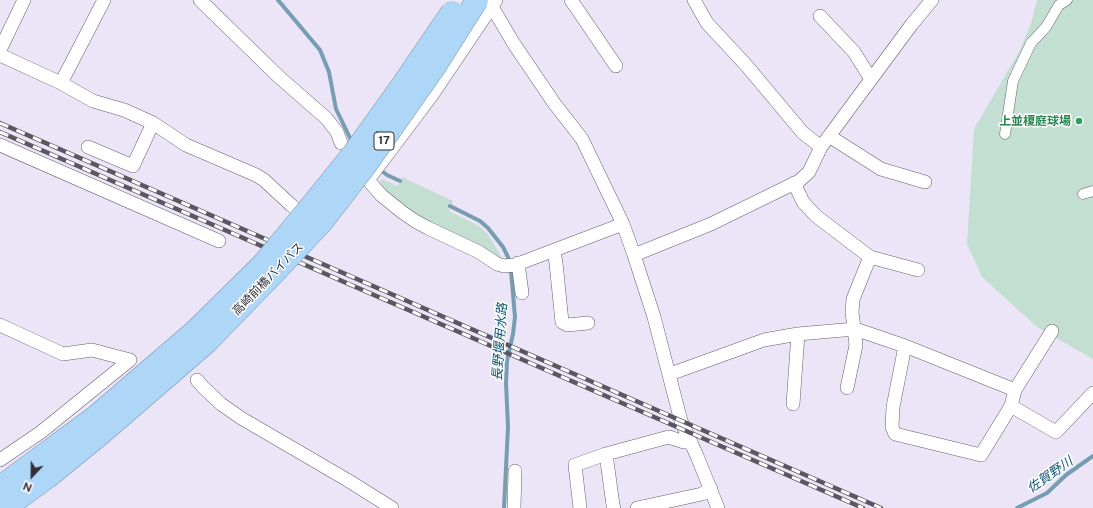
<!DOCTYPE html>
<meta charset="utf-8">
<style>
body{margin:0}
#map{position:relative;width:1093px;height:508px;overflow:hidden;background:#ece5f7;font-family:"Public Sans",sans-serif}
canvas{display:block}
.north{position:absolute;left:12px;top:456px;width:40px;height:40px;-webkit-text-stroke:3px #fff;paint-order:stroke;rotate:202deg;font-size:11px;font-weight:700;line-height:16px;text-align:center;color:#312f36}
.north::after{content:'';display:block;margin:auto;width:14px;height:18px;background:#312f36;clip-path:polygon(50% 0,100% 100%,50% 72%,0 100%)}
</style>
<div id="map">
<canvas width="1093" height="508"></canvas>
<div class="north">N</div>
</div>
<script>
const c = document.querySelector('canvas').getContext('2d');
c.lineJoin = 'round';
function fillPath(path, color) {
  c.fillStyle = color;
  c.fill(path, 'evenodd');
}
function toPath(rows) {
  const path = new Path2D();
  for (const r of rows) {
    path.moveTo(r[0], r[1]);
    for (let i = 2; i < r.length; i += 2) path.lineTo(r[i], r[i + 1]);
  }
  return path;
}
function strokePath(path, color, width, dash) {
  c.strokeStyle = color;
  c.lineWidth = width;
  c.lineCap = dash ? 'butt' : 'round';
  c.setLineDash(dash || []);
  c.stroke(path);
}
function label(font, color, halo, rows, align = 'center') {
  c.font = font + ' "Public Sans","Noto Sans JP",sans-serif';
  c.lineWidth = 3;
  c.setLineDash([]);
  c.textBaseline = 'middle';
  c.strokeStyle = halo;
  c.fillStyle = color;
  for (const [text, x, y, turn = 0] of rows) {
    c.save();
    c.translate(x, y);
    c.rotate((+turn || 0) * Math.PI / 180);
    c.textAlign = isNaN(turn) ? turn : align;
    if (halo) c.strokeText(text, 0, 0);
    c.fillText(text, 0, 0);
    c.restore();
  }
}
fillPath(toPath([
 [1037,0,1093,0,1093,359,1037,327,982,277,967,244,974,129,1020,50,1031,23],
 [402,177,453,201,449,211,479,226,487,233,503,259,423,221,379,187,380,182,382,179,398,186]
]), '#c3dfd1');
strokePath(toPath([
 [278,0,320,50,329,72,336,109,353,144],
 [379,169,387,175,400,181],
 [450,206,480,221,488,228,503,247,508,257,511,271,515,317,513,334,507,361,506,383,508,427,504,508],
 [1017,508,1047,493,1066,475,1093,456]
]), '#779db2', 4);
const pedestrian = toPath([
 [1005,134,1013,81,1031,43,1046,27,1059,5,1067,0],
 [1083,194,1093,191]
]);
const minor = toPath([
 [200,0,278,76,326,118,337,132,341,143],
 [488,0,514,44,554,103,582,139,623,224,634,255,654,317,681,421,697,456,718,508],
 [496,0,432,95,368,180,381,195,402,212,415,221,428,228,479,252,497,264,504,266,515,265,623,224],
 [571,0,616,66],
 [694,0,707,23,746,65,803,133,821,147],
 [820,16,854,52,871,79],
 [0,50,24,0],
 [0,55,61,83,93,101,124,110,153,123,186,145,256,175,264,180,291,205,309,219],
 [61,83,104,0],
 [829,136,881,169,925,182],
 [0,145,219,241],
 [88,147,133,166,153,123],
 [794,183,803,202,816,216,870,257,918,270],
 [554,251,556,263,562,322,567,325,588,323],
 [634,255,711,224,799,181,809,172,821,147,912,24,932,0],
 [518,263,522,293],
 [0,325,63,354,92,350,130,360],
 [905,346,893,407,892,427,895,434,981,455,1011,406,1015,390,1052,331],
 [670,374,764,340,798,334,855,329,905,346,1015,390],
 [197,380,203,387,221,404,241,418,349,481,392,508],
 [847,388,856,345,852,312,853,299,870,257],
 [793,404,798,334],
 [1011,406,1056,432,1093,393],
 [606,454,613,505,614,508],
 [0,460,41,432,130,360],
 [514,508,515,471],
 [580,508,575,465,606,454,665,438,669,437,684,442,691,442],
 [637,508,702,494,711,489]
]);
const trunk = toPath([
 [0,487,95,417,195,331,262,265],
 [5,508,48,477,103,432,206,343,276,271]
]);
strokePath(pedestrian, '#645e6d', 11);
strokePath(minor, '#645e6d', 14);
strokePath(trunk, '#7594b2', 23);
strokePath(pedestrian, '#fff', 10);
strokePath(minor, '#fff', 13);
strokePath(trunk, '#aed6f7', 22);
const rail = toPath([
 [0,123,881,508],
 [0,132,863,508]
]);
strokePath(rail, '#5a5761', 4.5);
strokePath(rail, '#fff', 3, [9]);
const trunkBridge = toPath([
 [262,265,306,212,353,154,401,87,452,12],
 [276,271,322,222,366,165,434,68,477,0]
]);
strokePath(trunkBridge, '#7594b2', 23, []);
strokePath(trunkBridge, '#aed6f7', 22);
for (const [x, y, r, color] of [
 [1079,121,4,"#2e9e5b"]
]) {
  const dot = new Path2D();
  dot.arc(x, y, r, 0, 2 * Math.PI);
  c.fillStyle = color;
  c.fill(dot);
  strokePath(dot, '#fff', 1.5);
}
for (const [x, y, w] of [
 [384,141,20]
]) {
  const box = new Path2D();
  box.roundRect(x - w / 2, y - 9, w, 18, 3);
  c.fillStyle = '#fff';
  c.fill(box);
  strokePath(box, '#312f36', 1);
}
label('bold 11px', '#312f36', null, [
 ["17",384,141]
]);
label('bold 12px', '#27864d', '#fff', [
 ["上並榎庭球場",1071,121]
], 'right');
label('12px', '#312f36', '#fff', [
 ["高崎前橋バイパス",268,279,-46]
]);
label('italic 13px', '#0f5775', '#fff', [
 ["長野堰用水路",500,342,-86],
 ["佐賀野川",1050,475,-35]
]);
</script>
